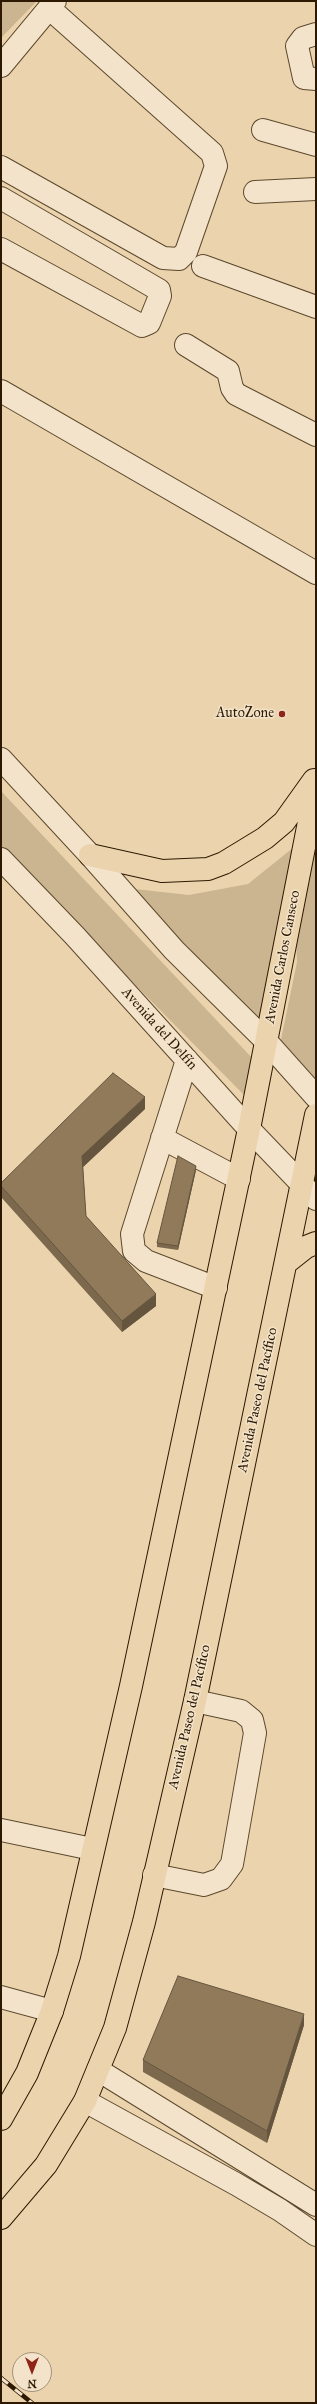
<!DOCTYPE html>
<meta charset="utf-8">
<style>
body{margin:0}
#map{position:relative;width:317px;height:2404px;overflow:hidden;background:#ebd4ad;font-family:"IM FELL Great Primer",serif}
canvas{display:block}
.frame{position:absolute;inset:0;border:2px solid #2d1901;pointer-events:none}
.north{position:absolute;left:12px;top:2352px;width:40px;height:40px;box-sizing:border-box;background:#f2e3ca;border:1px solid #a3927a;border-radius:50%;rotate:180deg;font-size:11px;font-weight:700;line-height:16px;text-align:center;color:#2d1901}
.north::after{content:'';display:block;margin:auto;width:14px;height:18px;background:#8f2418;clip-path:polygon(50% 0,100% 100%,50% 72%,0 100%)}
</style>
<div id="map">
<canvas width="317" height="2404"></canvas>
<div class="frame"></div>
<div class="north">N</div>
</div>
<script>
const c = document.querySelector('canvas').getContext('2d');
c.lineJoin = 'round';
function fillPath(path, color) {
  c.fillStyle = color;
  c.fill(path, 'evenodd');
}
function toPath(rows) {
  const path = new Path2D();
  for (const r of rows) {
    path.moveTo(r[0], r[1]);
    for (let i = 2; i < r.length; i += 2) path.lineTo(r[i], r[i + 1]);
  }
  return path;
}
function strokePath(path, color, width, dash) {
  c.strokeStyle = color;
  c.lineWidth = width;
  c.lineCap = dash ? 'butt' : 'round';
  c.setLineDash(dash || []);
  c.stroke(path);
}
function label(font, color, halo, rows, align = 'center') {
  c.font = font + ' "IM FELL Great Primer",serif';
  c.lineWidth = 3;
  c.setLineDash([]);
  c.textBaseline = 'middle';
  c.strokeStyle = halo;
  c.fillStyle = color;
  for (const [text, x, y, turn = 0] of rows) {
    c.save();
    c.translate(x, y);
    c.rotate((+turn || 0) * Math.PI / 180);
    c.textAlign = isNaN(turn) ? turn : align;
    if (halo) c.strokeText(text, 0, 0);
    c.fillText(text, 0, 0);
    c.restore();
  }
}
fillPath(toPath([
 [1,1,37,1,1,38],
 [1,791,253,1059,246,1097,1,849],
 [316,840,316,1073,314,1082,279,1049,297,962,296,938],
 [294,847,264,1026,126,888,189,895,248,884]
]), '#cbb490');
const minor = toPath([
 [316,34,303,38,297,46,304,78,316,79],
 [1,66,55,1],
 [263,130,316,145],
 [1,167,163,258,179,259,186,252,216,166,212,153,49,8],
 [255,192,316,189],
 [1,198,159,290,160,296,149,323,142,326,1,249],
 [203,266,316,307],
 [186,345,228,371,232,388,236,394,316,435],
 [1,391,316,573],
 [1,759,90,855,174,950,267,1042,316,1097],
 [1,859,75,936,249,1129,316,1199],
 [187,1060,132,1234,134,1251,146,1261,216,1288],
 [162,1138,239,1179],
 [1,1830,92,1849],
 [154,1875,204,1885,221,1879,232,1864,255,1733,252,1720,241,1711,195,1701],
 [1,1997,52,2011],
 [98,2070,316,2205],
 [85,2101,236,2184,280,2210,316,2235]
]);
const major = toPath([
 [90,855,162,871,208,869,224,863,265,838,284,822,314,780],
 [287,1262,306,1247,316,1243],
 [1,2119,27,2073,52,2011,69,1956,131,1686,249,1129,316,786],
 [1,2218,46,2165,85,2101,115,2028,144,1922,195,1701,316,1115]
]);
strokePath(minor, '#5c482c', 24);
strokePath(major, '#2d1901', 24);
strokePath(minor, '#f2e3ca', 22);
strokePath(major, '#ebd4ad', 22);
const rail = toPath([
 [1,2378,32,2403]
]);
strokePath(rail, '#2d1901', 4.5);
strokePath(rail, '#f2e3ca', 3, [9]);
fillPath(toPath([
 [145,1109,83,1167,86,1216,156,1306,122,1332,1,1197,1,1183],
 [196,1170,178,1250,157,1247,157,1243],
 [304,2025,267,2143,143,2072,143,2060]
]), '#7c694d');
fillPath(toPath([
 [145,1097,145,1109,82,1168,82,1156],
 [196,1166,196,1170,178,1250,178,1246],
 [156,1294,156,1306,122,1332,122,1321],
 [304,2014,304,2025,267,2143,267,2131]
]), '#65553f');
const building = toPath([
 [113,1073,145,1097,82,1156,86,1216,156,1294,122,1321,1,1186,1,1183,113,1073],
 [178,1156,196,1166,178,1246,157,1243,178,1156],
 [178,1976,304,2014,267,2131,143,2060,178,1976]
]);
fillPath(building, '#907a5a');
strokePath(building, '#65553f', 1);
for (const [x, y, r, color] of [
 [282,714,4,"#8f2418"]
]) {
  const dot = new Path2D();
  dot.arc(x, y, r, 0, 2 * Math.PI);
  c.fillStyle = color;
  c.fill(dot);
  strokePath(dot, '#f2e3ca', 1.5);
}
label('14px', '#2d1901', '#f2e3ca', [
 ["AutoZone",274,714]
], 'right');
label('14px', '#2d1901', '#f2e3ca', [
 ["Avenida Carlos Canseco",283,957,-79],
 ["Avenida del Delfín",159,1029,48],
 ["Avenida Paseo del Pacífico",258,1400,-78],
 ["Avenida Paseo del Pacífico",190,1717,-77]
]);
</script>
